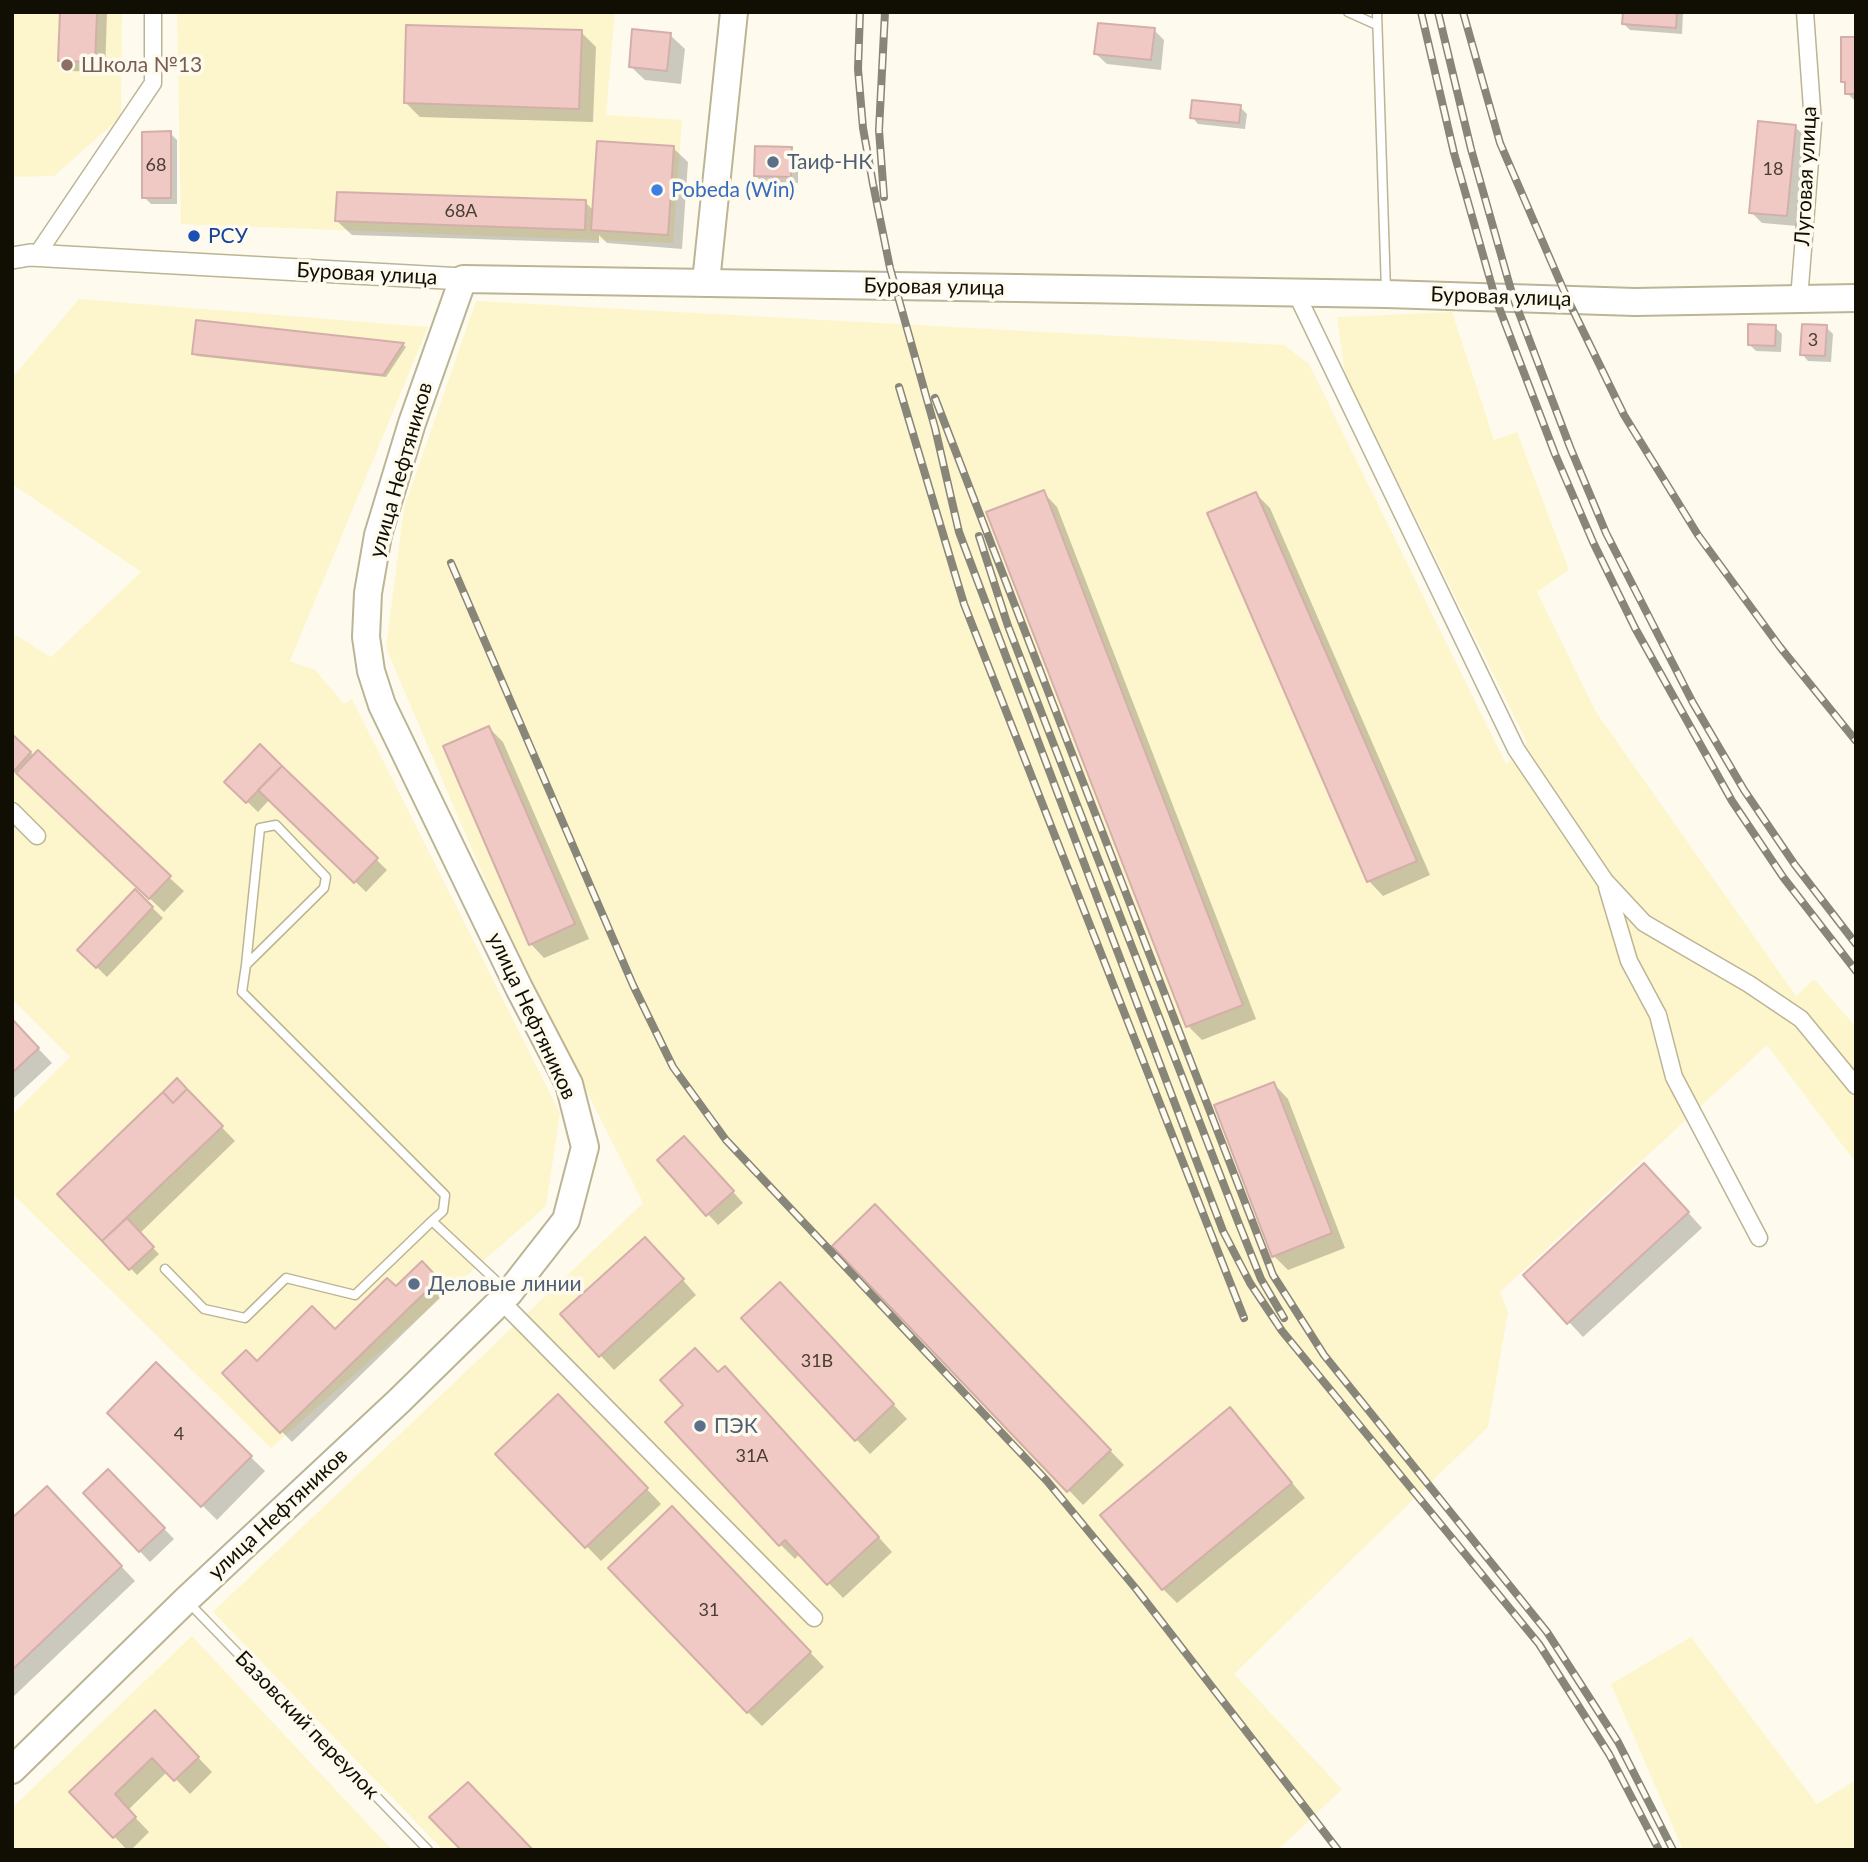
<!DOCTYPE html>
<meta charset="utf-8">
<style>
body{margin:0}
#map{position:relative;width:1868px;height:1862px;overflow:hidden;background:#fefbee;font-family:Lato,sans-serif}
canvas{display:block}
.frame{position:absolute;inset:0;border:14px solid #110e04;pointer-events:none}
</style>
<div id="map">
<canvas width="1868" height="1862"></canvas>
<div class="frame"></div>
</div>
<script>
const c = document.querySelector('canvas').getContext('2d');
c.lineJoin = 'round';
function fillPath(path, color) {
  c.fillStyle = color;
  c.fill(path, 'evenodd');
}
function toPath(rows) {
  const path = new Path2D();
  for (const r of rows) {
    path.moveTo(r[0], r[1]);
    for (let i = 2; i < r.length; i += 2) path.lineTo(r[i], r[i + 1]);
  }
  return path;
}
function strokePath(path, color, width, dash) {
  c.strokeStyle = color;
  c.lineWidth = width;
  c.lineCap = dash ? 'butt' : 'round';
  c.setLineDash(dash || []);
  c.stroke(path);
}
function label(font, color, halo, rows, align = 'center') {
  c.font = font + ' Lato,sans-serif';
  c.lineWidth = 7;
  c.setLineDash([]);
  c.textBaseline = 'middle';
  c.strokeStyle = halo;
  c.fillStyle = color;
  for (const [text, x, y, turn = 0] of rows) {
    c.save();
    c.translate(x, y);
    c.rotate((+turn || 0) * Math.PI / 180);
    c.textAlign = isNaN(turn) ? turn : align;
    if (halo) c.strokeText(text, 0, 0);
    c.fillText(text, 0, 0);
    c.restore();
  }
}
fillPath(toPath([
 [12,12,122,12,121,117,54,176,12,177],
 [177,12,615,12,606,115,682,120,673,243,181,224],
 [79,299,428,327,290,661,315,670,344,704,352,699,560,1113,546,1206,271,1448,12,1193,12,1115,70,1057,12,999,12,633,51,657,141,572,12,484,12,378],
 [476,301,1284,345,1309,364,1506,764,1527,742,1345,374,1337,317,1452,312,1494,440,1517,432,1569,570,1537,592,1596,712,1796,996,1814,979,1856,1027,1856,1163,1767,1045,1500,1292,1508,1312,1488,1427,1234,1674,1342,1789,1278,1850,443,1850,213,1612,643,1203,511,941,386,648,404,508],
 [192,1636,392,1850,12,1850,12,1808],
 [1691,1637,1817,1804,1856,1780,1856,1850,1683,1850,1611,1684]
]), '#fdf5cc');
fillPath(toPath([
 [61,12,107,12,105,72,70,71,60,60],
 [1625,12,1683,12,1682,34,1630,30,1624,24],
 [1154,30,1164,40,1161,70,1107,64,1096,54],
 [581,32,596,47,593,122,420,117,405,102],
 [670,35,685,49,681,84,645,80,630,66],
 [1856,38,1856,102,1847,93,1847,86,1842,81],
 [1240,107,1247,114,1245,129,1198,124,1192,117],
 [1795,127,1806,137,1797,226,1762,223,1751,212],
 [170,133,177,140,177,204,151,204,144,197],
 [673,148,688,162,682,249,607,243,599,235,599,243,352,235,337,221,585,202,594,211],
 [792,149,798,156,798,183,762,182,755,175],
 [197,322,403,345,406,347,386,377,197,356,194,353],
 [1775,327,1782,334,1781,352,1756,351,1749,344],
 [1826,327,1833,334,1831,362,1808,361,1802,354],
 [1043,492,1057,507,1256,1019,1202,1040,1188,1026],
 [1256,494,1270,508,1430,875,1383,896,1369,881,1209,514],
 [489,728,503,742,589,939,544,958,530,943],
 [12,736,184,891,164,912,25,780,24,781,12,770],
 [260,747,387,870,366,892,270,799,258,812,227,782],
 [135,891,163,918,107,977,79,950],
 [12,1021,52,1063,12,1100],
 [177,1081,235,1141,139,1234,159,1254,137,1275,59,1194],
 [1274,1084,1288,1099,1345,1248,1288,1270,1274,1256],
 [695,1149,743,1203,718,1225,659,1161],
 [1659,1180,1702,1228,1583,1337,1525,1275],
 [890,1221,1124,1465,1083,1505,835,1246],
 [659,1253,696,1295,614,1370,600,1355],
 [422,1263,448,1290,292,1442,225,1373,335,1331,396,1288],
 [794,1298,907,1419,870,1454,856,1439],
 [156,1364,265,1471,217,1520,109,1413],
 [718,1374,739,1382,892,1552,843,1598,800,1553,795,1559,780,1544],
 [572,1410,661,1504,601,1561,497,1454],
 [1230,1410,1305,1498,1177,1603,1163,1589],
 [108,1471,174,1539,150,1562,85,1493],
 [61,1502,135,1581,12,1698,12,1521],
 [686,1523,824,1667,762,1726,748,1712],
 [169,1727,212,1772,190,1794,168,1771,128,1810,149,1832,131,1850,127,1850,72,1792]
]), '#0003');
const building = toPath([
 [60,12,97,12,95,62,58,61,60,12],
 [1623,12,1677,12,1676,28,1622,24,1623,12],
 [1098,23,1155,28,1151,60,1094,54,1098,23],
 [406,25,582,30,579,109,404,103,406,25],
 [632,29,671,33,667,71,629,67,632,29],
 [1841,37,1856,37,1856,94,1845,94,1845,82,1841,82,1841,37],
 [1192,100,1241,105,1239,123,1190,118,1192,100],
 [1758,121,1796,125,1787,216,1749,213,1758,121],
 [171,131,171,198,142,198,142,132,171,131],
 [597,141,674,146,668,235,591,230,597,141],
 [755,146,792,147,791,177,754,176,755,146],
 [337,192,586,200,585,230,335,221,337,192],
 [196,320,404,343,383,375,192,354,196,320],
 [1748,324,1776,325,1775,346,1748,345,1748,324],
 [1802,324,1827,325,1825,356,1800,355,1802,324],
 [1044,490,1243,1005,1186,1027,986,512,1044,490],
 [1256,492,1417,861,1367,882,1207,513,1256,492],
 [489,726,575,924,529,945,443,746,489,726],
 [12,734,31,752,13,772,12,772,12,734],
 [260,744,282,766,246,803,224,782,260,744],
 [38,750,171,876,149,899,16,773,38,750],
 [282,766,378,858,354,883,258,790,282,766],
 [135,889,153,907,96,968,77,950,135,889],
 [12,1019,39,1048,12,1073,12,1019],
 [177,1078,187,1089,173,1103,163,1092,177,1078],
 [1274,1082,1332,1233,1272,1257,1214,1105,1274,1082],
 [187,1089,223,1126,102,1241,57,1194,163,1092,173,1103,187,1089],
 [684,1136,734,1191,706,1216,657,1160,684,1136],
 [1644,1163,1689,1212,1567,1324,1523,1275,1644,1163],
 [875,1204,1111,1450,1067,1492,832,1246,875,1204],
 [127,1218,154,1247,129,1270,102,1241,127,1218],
 [645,1237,684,1279,599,1357,560,1314,645,1237],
 [422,1261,439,1279,280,1433,222,1373,246,1350,257,1361,312,1306,335,1329,387,1278,396,1286,422,1261],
 [780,1282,894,1404,855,1441,741,1318,780,1282],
 [695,1348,718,1372,725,1366,879,1537,827,1585,785,1540,779,1546,665,1422,683,1405,660,1380,695,1348],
 [156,1362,252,1456,201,1507,107,1413,156,1362],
 [558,1394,648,1488,585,1548,495,1454,558,1394],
 [1230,1407,1292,1483,1162,1590,1100,1515,1230,1407],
 [108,1469,165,1528,139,1552,83,1493,108,1469],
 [47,1486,122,1566,12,1670,12,1518,47,1486],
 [672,1506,811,1652,747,1713,608,1568,672,1506],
 [155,1710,199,1757,174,1781,152,1758,115,1794,136,1817,113,1838,69,1792,155,1710],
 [468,1782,533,1850,461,1850,429,1817,468,1782]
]);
fillPath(building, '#f0c9c5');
strokePath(building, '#d4afaa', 2);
const service = toPath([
 [1348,12,1377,25],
 [1377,12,1386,291],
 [246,965,260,828,276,825,326,877,324,888,246,965,242,992,445,1195,443,1211,432,1221],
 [165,1269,204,1309,245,1318,286,1278,355,1295,432,1221,507,1291],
 [188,1602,428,1850]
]);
const minor = toPath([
 [36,256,153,83,153,12],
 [1296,293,1516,749,1605,881,1644,923,1749,984,1801,1019,1856,1086],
 [1799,299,1813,123,1805,12],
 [12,811,37,836],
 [1607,887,1629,961,1658,1015,1674,1077,1759,1238],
 [501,1301,814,1618]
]);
const tertiary = toPath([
 [12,258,30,255,463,279]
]);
const primary = toPath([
 [706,282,734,12],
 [12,1770,186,1600,399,1401,509,1293,566,1220,585,1147,569,1084,519,988,382,705,371,671,366,637,368,593,378,535,412,423,463,279,1386,294,1635,302,1856,298]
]);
strokePath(service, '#bbb595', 11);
strokePath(minor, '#bbb595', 19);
strokePath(tertiary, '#bbb595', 24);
strokePath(primary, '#bbb595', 30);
strokePath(service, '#fff', 8);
strokePath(minor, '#fff', 16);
strokePath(tertiary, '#fff', 21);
strokePath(primary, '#fff', 26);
const rail = toPath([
 [860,12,858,69,863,128,873,184,890,268,935,428,959,532,1223,1231,1250,1283,1282,1331,1539,1644,1609,1754,1659,1850],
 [1421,12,1454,153,1495,297,1555,454,1593,542,1635,628,1732,801,1783,877,1856,971],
 [1438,12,1471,149,1513,297,1570,447,1606,533,1693,703,1744,790,1795,865,1856,944],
 [1463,12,1500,143,1567,298,1624,415,1698,535,1780,647,1856,741],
 [884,197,879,130,885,12],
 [899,387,964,604,1244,1318],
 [935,398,1273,1275,1324,1355,1547,1632,1618,1742,1673,1850],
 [979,536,1008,626,1239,1224,1261,1279,1284,1318],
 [451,563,633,985,673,1067,726,1140,1047,1481,1137,1590,1338,1850]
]);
strokePath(rail, '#888579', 8);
strokePath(rail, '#fefbee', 5, [16]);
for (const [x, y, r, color] of [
 [67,65,7,"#8d6e63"],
 [773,162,7,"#5c6f8a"],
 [657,190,7,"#3f7fe0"],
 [194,236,7,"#1a4fb4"],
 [414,1284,7,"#5c6f8a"],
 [700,1426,7,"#5c6f8a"]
]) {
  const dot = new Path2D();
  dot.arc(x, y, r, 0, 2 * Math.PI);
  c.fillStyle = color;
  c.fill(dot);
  strokePath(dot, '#fefbee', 2.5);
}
label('18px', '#493d34', null, [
 ["68",156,165],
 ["18",1773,169],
 ["68А",461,211],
 ["3",1813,340],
 ["31В",817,1361],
 ["4",179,1434],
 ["31А",752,1456],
 ["31",709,1610]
]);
label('21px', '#785e54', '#fefbee', [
 ["Школа №13",81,65]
], 'left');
label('21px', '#4e5e75', '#fefbee', [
 ["Таиф-НК",787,162],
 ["Деловые линии",428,1284],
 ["ПЭК",714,1426]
], 'left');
label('21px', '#110e04', '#fefbee', [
 ["Луговая улица",1806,176,-87],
 ["Буровая улица",367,274,3],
 ["Буровая улица",934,287,1],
 ["Буровая улица",1501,297,2],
 ["улица Нефтяников",401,470,-74],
 ["улица Нефтяников",532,1016,65],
 ["улица Нефтяников",278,1514,-43],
 ["Базовский переулок",307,1725,46]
]);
label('21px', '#366cbe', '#fefbee', [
 ["Pobeda (Win)",671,190]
], 'left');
label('21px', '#164399', '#fefbee', [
 ["РСУ",208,236]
], 'left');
</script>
